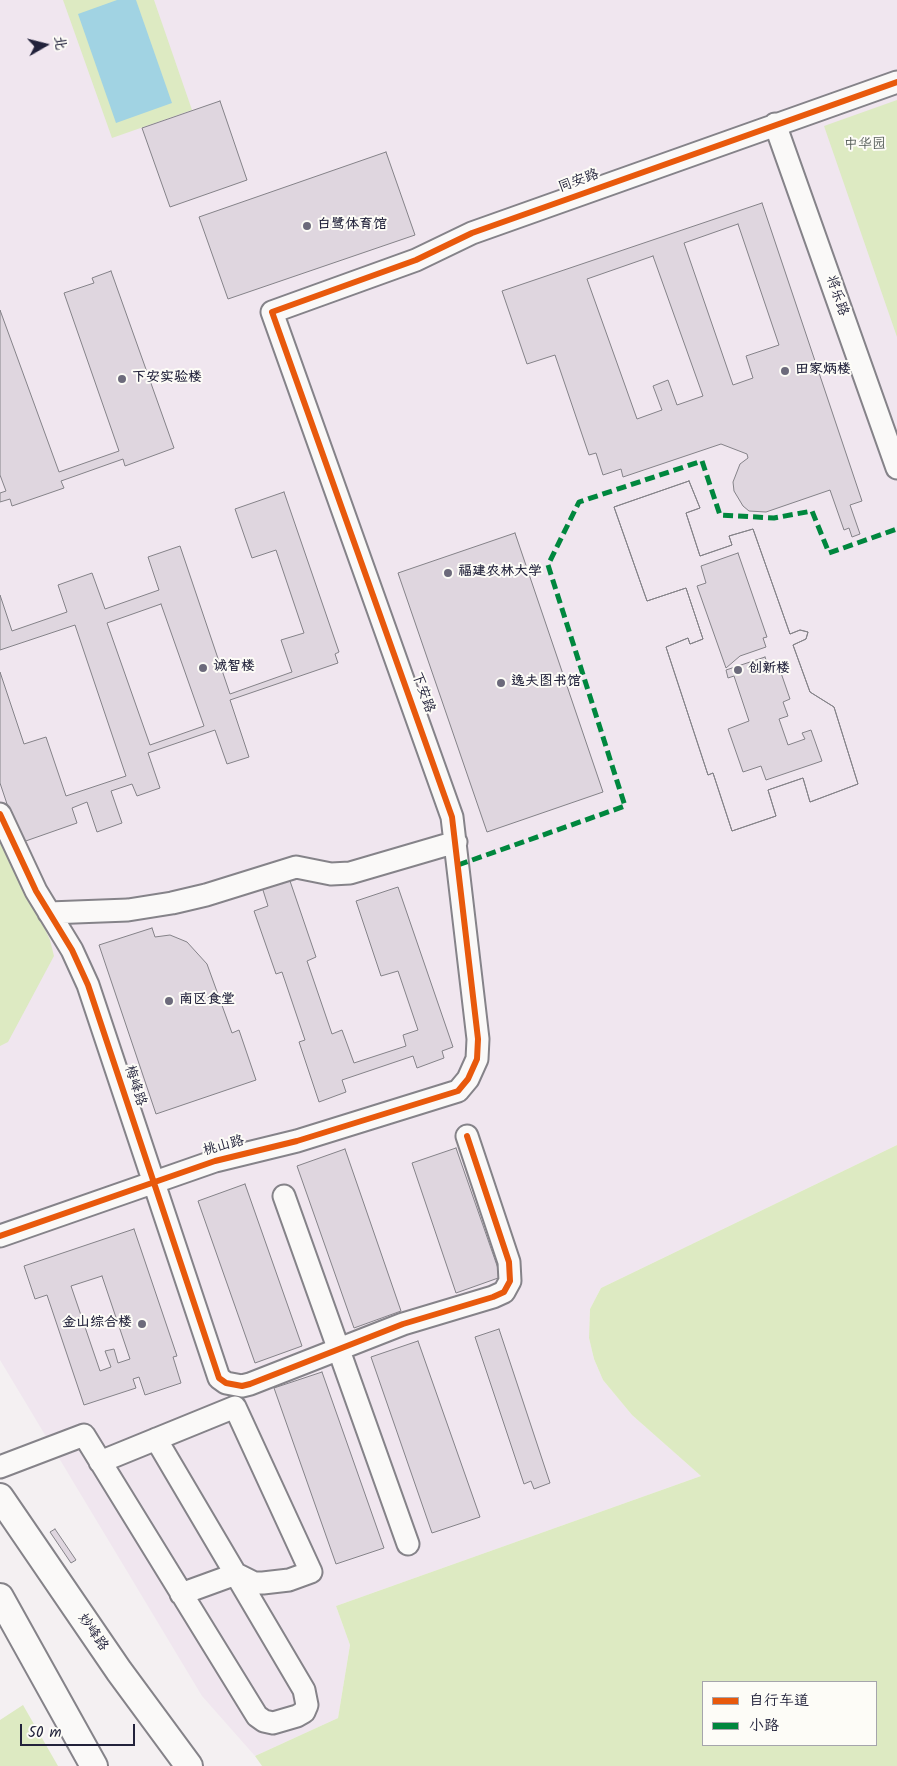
<!DOCTYPE html>
<meta charset="utf-8">
<style>
body{margin:0}
#map{position:relative;width:897px;height:1766px;overflow:hidden;background:#f4f0f2;font-family:Kalam,"LXGW WenKai TC",sans-serif}
canvas{display:block}
.legend{position:absolute;left:702px;top:1681px;width:175px;height:65px;box-sizing:border-box;background:#fdfcf7;border:1px solid #a5a5ac;margin:0;padding:6px 9px;list-style:none;font-size:15px;color:#22223b}
.legend li{display:flex;align-items:center;gap:10px;height:25px}
.legend b{width:25px;border:1px solid #a5a5ac}
.north{position:absolute;left:20px;top:20px;width:50px;height:50px;-webkit-text-stroke:4px #fdfcf7;paint-order:stroke;rotate:82deg;font-size:14px;font-weight:700;line-height:20px;text-align:center;color:#22223b}
.north::after{content:'';display:block;margin:auto;width:18px;height:22px;background:#22223b;clip-path:polygon(50% 0,100% 100%,50% 72%,0 100%)}
.scale{position:absolute;left:20px;top:1724px;width:115px;height:22px;box-sizing:border-box;border:2px solid #22223b;border-top:0;padding-left:6px;font-size:15px;line-height:18px;white-space:nowrap;color:#22223b;-webkit-text-stroke:4px #fdfcf7;paint-order:stroke}
</style>
<div id="map">
<canvas width="897" height="1766"></canvas>
<ul class="legend">
<li><b style="height:6px;background:#e8590c"></b>自行车道</li>
<li><b style="height:6px;background:#00873e"></b>小路</li>
</ul>
<div class="north">北</div>
<div class="scale">50 m</div>
</div>
<script>
const c = document.querySelector('canvas').getContext('2d');
c.lineJoin = 'round';
function fillPath(path, color) {
  c.fillStyle = color;
  c.fill(path, 'evenodd');
}
function toPath(rows) {
  const path = new Path2D();
  for (const r of rows) {
    path.moveTo(r[0], r[1]);
    for (let i = 2; i < r.length; i += 2) path.lineTo(r[i], r[i + 1]);
  }
  return path;
}
function strokePath(path, color, width, dash) {
  c.strokeStyle = color;
  c.lineWidth = width;
  c.lineCap = dash ? 'butt' : 'round';
  c.setLineDash(dash || []);
  c.stroke(path);
}
function label(font, color, halo, rows, align = 'center') {
  c.font = font + ' Kalam,"LXGW WenKai TC",sans-serif';
  c.lineWidth = 4;
  c.setLineDash([]);
  c.textBaseline = 'middle';
  c.strokeStyle = halo;
  c.fillStyle = color;
  for (const [text, x, y, turn = 0] of rows) {
    c.save();
    c.translate(x, y);
    c.rotate((+turn || 0) * Math.PI / 180);
    c.textAlign = isNaN(turn) ? turn : align;
    if (halo) c.strokeText(text, 0, 0);
    c.fillText(text, 0, 0);
    c.restore();
  }
}
fillPath(toPath([
 [0,0,897,0,897,1145,601,1288,590,1309,589,1338,594,1359,603,1380,632,1415,701,1476,336,1606,350,1645,338,1718,255,1756,202,1696,0,1360]
]), '#f0e6ef');
fillPath(toPath([
 [63,0,154,0,192,110,112,138],
 [897,100,897,337,824,126],
 [0,832,50,940,54,956,8,1042,0,1046],
 [897,1145,897,1766,262,1766,255,1756,338,1718,350,1645,336,1606,701,1476,632,1415,603,1380,594,1359,589,1338,590,1309,601,1288],
 [703,1682,876,1682,876,1745,703,1745],
 [23,1705,58,1766,0,1766,0,1720]
]), '#ddeac2');
fillPath(toPath([
 [117,0,136,0,172,103,116,123,78,14]
]), '#a1d3e3');
const building = toPath([
 [220,101,247,180,170,207,142,128,220,101],
 [386,152,415,235,228,299,199,217,386,152],
 [762,203,862,501,850,505,860,534,852,537,849,528,844,530,830,490,766,512,749,511,743,506,734,491,733,482,740,464,748,458,747,454,721,444,623,477,621,469,603,475,596,453,589,455,555,355,527,364,502,291,762,203],
 [738,224,779,345,746,356,753,378,733,385,684,243,738,224],
 [653,256,703,396,677,405,668,380,653,386,662,410,637,419,587,279,653,256],
 [111,271,174,448,125,466,123,459,61,481,64,488,12,506,10,499,0,502,0,493,6,491,0,475,0,310,59,472,119,451,64,293,94,283,92,278,111,271],
 [689,481,700,508,686,513,700,556,732,545,729,536,753,529,790,634,800,630,808,632,806,639,793,645,810,692,834,707,858,784,810,802,803,778,768,790,776,816,732,831,713,773,708,775,666,647,688,638,690,644,703,639,686,588,647,601,614,507,689,481],
 [738,553,767,637,763,638,766,647,740,656,726,668,697,586,706,583,701,566,738,553],
 [765,657,771,673,780,670,790,699,783,702,788,716,779,719,788,745,805,739,802,733,811,730,822,761,766,780,761,766,743,772,728,729,749,721,734,676,728,678,726,670,765,657],
 [689,481,700,508,686,513,700,556,732,545,729,536,753,529,790,634,800,630,808,632,806,639,793,645,810,692,834,707,858,784,810,802,803,778,768,790,776,816,732,831,713,773,708,775,666,647,688,638,690,644,703,639,686,588,647,601,614,507,689,481],
 [284,492,339,652,335,654,338,663,230,700,249,757,227,764,215,730,148,753,160,788,137,796,132,784,111,791,122,823,97,832,87,802,72,808,77,823,20,843,0,783,0,672,24,744,46,737,66,796,126,776,75,625,0,650,0,595,12,631,67,612,58,585,92,573,105,609,159,590,148,557,180,546,230,694,292,672,281,640,304,633,276,550,252,558,235,509,284,492],
 [161,604,204,726,150,745,107,623,161,604],
 [515,533,603,792,487,832,398,573,515,533],
 [289,878,316,957,307,961,332,1034,342,1030,354,1063,406,1046,403,1035,418,1030,398,971,381,976,356,901,398,887,453,1047,442,1051,444,1058,417,1068,413,1056,342,1080,346,1092,319,1102,299,1042,305,1040,282,972,276,974,254,911,268,906,262,887,289,878],
 [152,928,155,937,170,935,187,942,207,964,232,1033,239,1030,256,1080,156,1114,99,945,152,928],
 [456,1148,501,1277,456,1293,412,1163,456,1148],
 [345,1149,401,1311,354,1328,297,1166,345,1149],
 [245,1184,302,1346,255,1363,198,1201,245,1184],
 [134,1229,177,1356,173,1357,181,1383,145,1395,139,1377,133,1379,136,1388,84,1405,47,1295,35,1299,24,1266,134,1229],
 [102,1276,130,1359,118,1363,114,1349,105,1351,111,1367,100,1371,71,1286,102,1276],
 [499,1329,550,1483,534,1489,531,1481,524,1484,475,1337,499,1329],
 [418,1341,480,1517,432,1533,371,1357,418,1341],
 [322,1372,384,1548,336,1564,274,1388,322,1372],
 [55,1529,76,1560,71,1563,50,1532,55,1529]
]);
fillPath(building, '#dfd6df');
strokePath(building, '#858389', 1);
const minor = toPath([
 [775,124,897,468],
 [0,814,36,891,72,950,88,985,219,1378,226,1383,242,1386,250,1384,403,1324,493,1297,504,1292,510,1281,509,1262,467,1136],
 [49,913,128,910,172,903,206,895,296,867,331,874,350,873,456,842],
 [284,1196,408,1544],
 [0,1236,215,1161,297,1141,458,1091,468,1079,477,1059,478,1039,452,817,272,312,416,260,472,233,897,82],
 [100,1462,235,1407,311,1572,289,1580,263,1583,254,1583,236,1574,181,1594],
 [0,1467,84,1435,257,1716,264,1721,273,1723,297,1716,304,1712,307,1705,304,1690,156,1439]
]);
const major = toPath([
 [0,1497,119,1671,189,1766],
 [0,1597,94,1766]
]);
strokePath(minor, '#858389', 25);
strokePath(major, '#858389', 30);
strokePath(minor, '#faf9f8', 21);
strokePath(major, '#faf9f8', 26);
strokePath(toPath([
 [458,865,625,806,548,565,579,502,702,461,720,515,774,518,812,511,829,553,897,529]
]), '#00873e', 5, [10, 5]);
strokePath(toPath([
 [0,814,36,891,72,950,88,985,219,1378,226,1383,242,1386,250,1384,403,1324,493,1297,504,1292,510,1281,509,1262,467,1136],
 [0,1236,215,1161,297,1141,458,1091,468,1079,477,1059,478,1039,452,817,272,312,416,260,472,233,897,82]
]), '#e8590c', 6);
for (const [x, y, r, color] of [
 [307,226,5,"#6c6a7b"],
 [785,371,5,"#6c6a7b"],
 [122,379,5,"#6c6a7b"],
 [448,573,5,"#6c6a7b"],
 [203,668,5,"#6c6a7b"],
 [738,670,5,"#6c6a7b"],
 [501,683,5,"#6c6a7b"],
 [169,1001,5,"#6c6a7b"],
 [142,1324,5,"#6c6a7b"]
]) {
  const dot = new Path2D();
  dot.arc(x, y, r, 0, 2 * Math.PI);
  c.fillStyle = color;
  c.fill(dot);
  strokePath(dot, '#fdfcf7', 2);
}
label('14px', '#545c58', '#fdfcf7', [
 ["中华园",865,146]
]);
label('14px', '#22223b', '#fdfcf7', [
 ["同安路",579,182,-20],
 ["将乐路",836,296,71],
 ["下安路",422,693,70],
 ["梅峰路",134,1086,72],
 ["桃山路",224,1147,-15],
 ["妙峰路",92,1633,55]
]);
label('bold 14px', '#22223b', '#fdfcf7', [
 ["白鹭体育馆",317,226],
 ["田家炳楼",795,371],
 ["下安实验楼",132,379],
 ["福建农林大学",458,573],
 ["诚智楼",213,668],
 ["创新楼",748,670],
 ["逸夫图书馆",511,683],
 ["南区食堂",179,1001],
 ["金山综合楼",132,1324,"right"]
], 'left');
</script>
